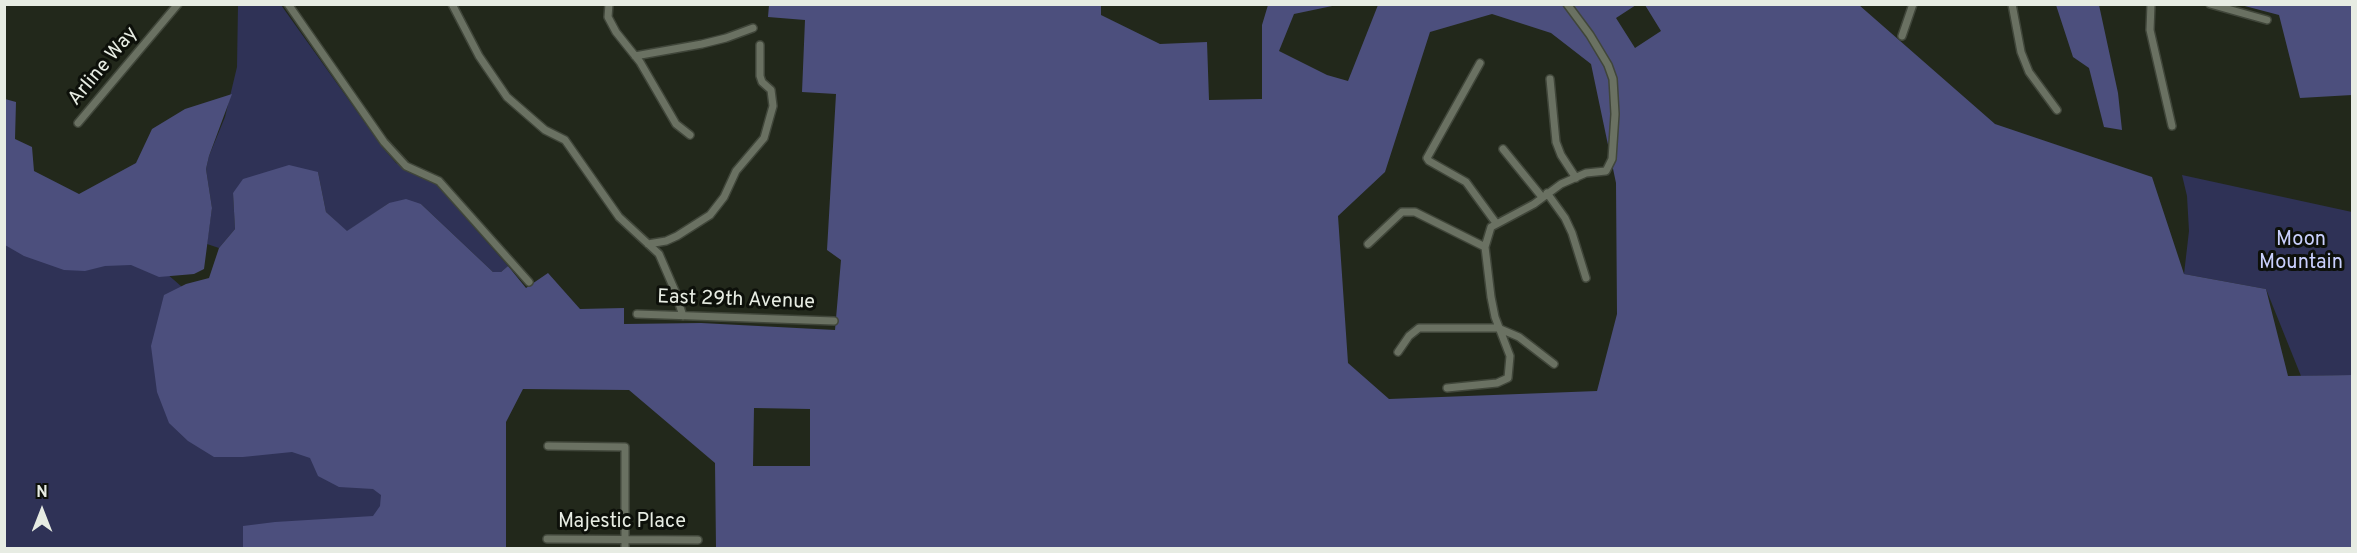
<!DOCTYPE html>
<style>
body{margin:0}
#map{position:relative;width:2357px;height:553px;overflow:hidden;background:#22281b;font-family:Overpass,sans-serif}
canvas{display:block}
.frame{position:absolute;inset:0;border:6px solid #e7ece3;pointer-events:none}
.north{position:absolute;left:12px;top:481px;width:60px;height:60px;-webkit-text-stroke:4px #0d100a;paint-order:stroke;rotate:0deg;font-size:16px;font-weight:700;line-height:24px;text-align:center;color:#e7ece3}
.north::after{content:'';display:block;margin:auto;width:21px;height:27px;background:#e7ece3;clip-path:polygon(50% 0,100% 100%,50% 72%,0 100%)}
</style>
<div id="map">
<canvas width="2357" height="553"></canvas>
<div class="frame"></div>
<div class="north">N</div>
</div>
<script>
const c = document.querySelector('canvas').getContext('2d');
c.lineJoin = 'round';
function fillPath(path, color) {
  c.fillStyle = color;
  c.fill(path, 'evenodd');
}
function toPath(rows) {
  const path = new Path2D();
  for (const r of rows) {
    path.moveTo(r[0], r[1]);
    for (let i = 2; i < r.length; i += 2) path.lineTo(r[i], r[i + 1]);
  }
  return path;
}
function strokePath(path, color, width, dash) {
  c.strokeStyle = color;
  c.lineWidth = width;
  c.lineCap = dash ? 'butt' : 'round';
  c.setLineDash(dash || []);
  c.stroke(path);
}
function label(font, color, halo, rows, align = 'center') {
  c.font = font + ' Overpass,sans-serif';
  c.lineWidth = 6;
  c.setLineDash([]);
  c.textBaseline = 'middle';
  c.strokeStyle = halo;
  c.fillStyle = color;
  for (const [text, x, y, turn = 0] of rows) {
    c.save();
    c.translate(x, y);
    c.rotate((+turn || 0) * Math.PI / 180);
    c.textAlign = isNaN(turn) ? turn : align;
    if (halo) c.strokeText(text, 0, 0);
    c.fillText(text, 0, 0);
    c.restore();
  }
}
fillPath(toPath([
 [238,5,281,5,383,148,396,163,435,183,508,266,501,272,493,272,421,204,389,203,347,232,326,212,318,172,233,193,235,229,219,248,207,244,212,208,206,169,209,156,225,117,237,67],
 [2182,175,2352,212,2352,375,2301,376,2266,289,2184,274,2189,231,2187,196],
 [4,239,142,252,389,468,380,548,5,548]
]), '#2f3256');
fillPath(toPath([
 [769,5,1101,5,1101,15,1160,44,1207,42,1209,100,1262,99,1262,25,1268,5,1337,5,1294,14,1279,51,1327,75,1348,81,1378,5,1636,5,1616,18,1635,48,1661,31,1645,5,1859,5,1995,124,2152,177,2184,274,2266,289,2288,376,2352,375,2352,548,716,548,715,463,629,390,523,389,506,422,506,548,243,548,243,526,275,522,373,516,380,506,381,495,373,489,339,487,318,476,310,458,292,452,243,457,214,457,188,441,169,423,157,392,151,346,164,295,186,284,209,278,219,248,235,229,233,193,243,179,289,165,318,172,326,212,347,231,389,203,406,199,421,204,493,272,501,272,508,266,526,288,548,273,580,309,624,308,624,324,701,323,835,330,841,260,827,250,836,94,802,92,805,20,768,17],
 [1492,14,1551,33,1591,64,1616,183,1617,314,1597,391,1389,399,1348,363,1338,216,1385,172,1430,32],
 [754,408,810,409,810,466,753,466],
 [2056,5,2099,5,2118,93,2122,130,2104,127,2089,68,2073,57],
 [2241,5,2352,5,2352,95,2300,98,2279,15],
 [232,94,209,156,206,169,212,208,204,269,194,274,159,277,131,265,105,266,85,271,64,270,24,256,5,245,5,99,16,102,15,139,32,147,34,171,79,194,136,163,152,129,185,109]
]), '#4c4f7d');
const minor = toPath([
 [288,4,384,142,406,166,439,181,529,282],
 [452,4,479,56,507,97,545,130,565,140,619,217,659,254,675,291,683,316],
 [609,4,608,17,616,32,640,62,676,124,690,135],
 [2012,4,2021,52,2029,72,2057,110],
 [2151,4,2150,30,2172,126],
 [2210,4,2267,20],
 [1902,36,1913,4],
 [635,56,702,44,726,38,753,28],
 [1480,63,1427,158,1429,161,1466,182,1496,223],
 [1550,79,1556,142,1561,155,1576,178],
 [78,123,178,4],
 [1503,149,1542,197],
 [1547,193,1565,218,1572,233,1586,278],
 [648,244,666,241,677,236,710,215,724,197,736,171,764,138,773,106,771,90,762,82,760,76,760,45],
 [1368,244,1402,212,1415,212,1485,247],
 [637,314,834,321],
 [1398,352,1409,336,1419,328,1498,328,1519,337,1554,364],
 [1447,388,1497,383,1508,378,1510,356,1495,317,1491,297,1485,247,1491,227,1534,204,1561,184,1586,173,1606,171,1612,159,1615,114,1613,79,1608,65,1590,35,1567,4],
 [548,446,625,447,625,548],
 [547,539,698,540]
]);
strokePath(minor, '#40463a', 10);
strokePath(minor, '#6a7162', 7);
label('20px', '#e7ece3', '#0d100a', [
 ["Arline Way",104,67,-50],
 ["East 29th Avenue",736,301,2],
 ["Majestic Place",622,523]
]);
label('20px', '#cad0fd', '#0d100a', [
 ["Moon",2301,241],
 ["Mountain",2301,264]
]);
</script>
